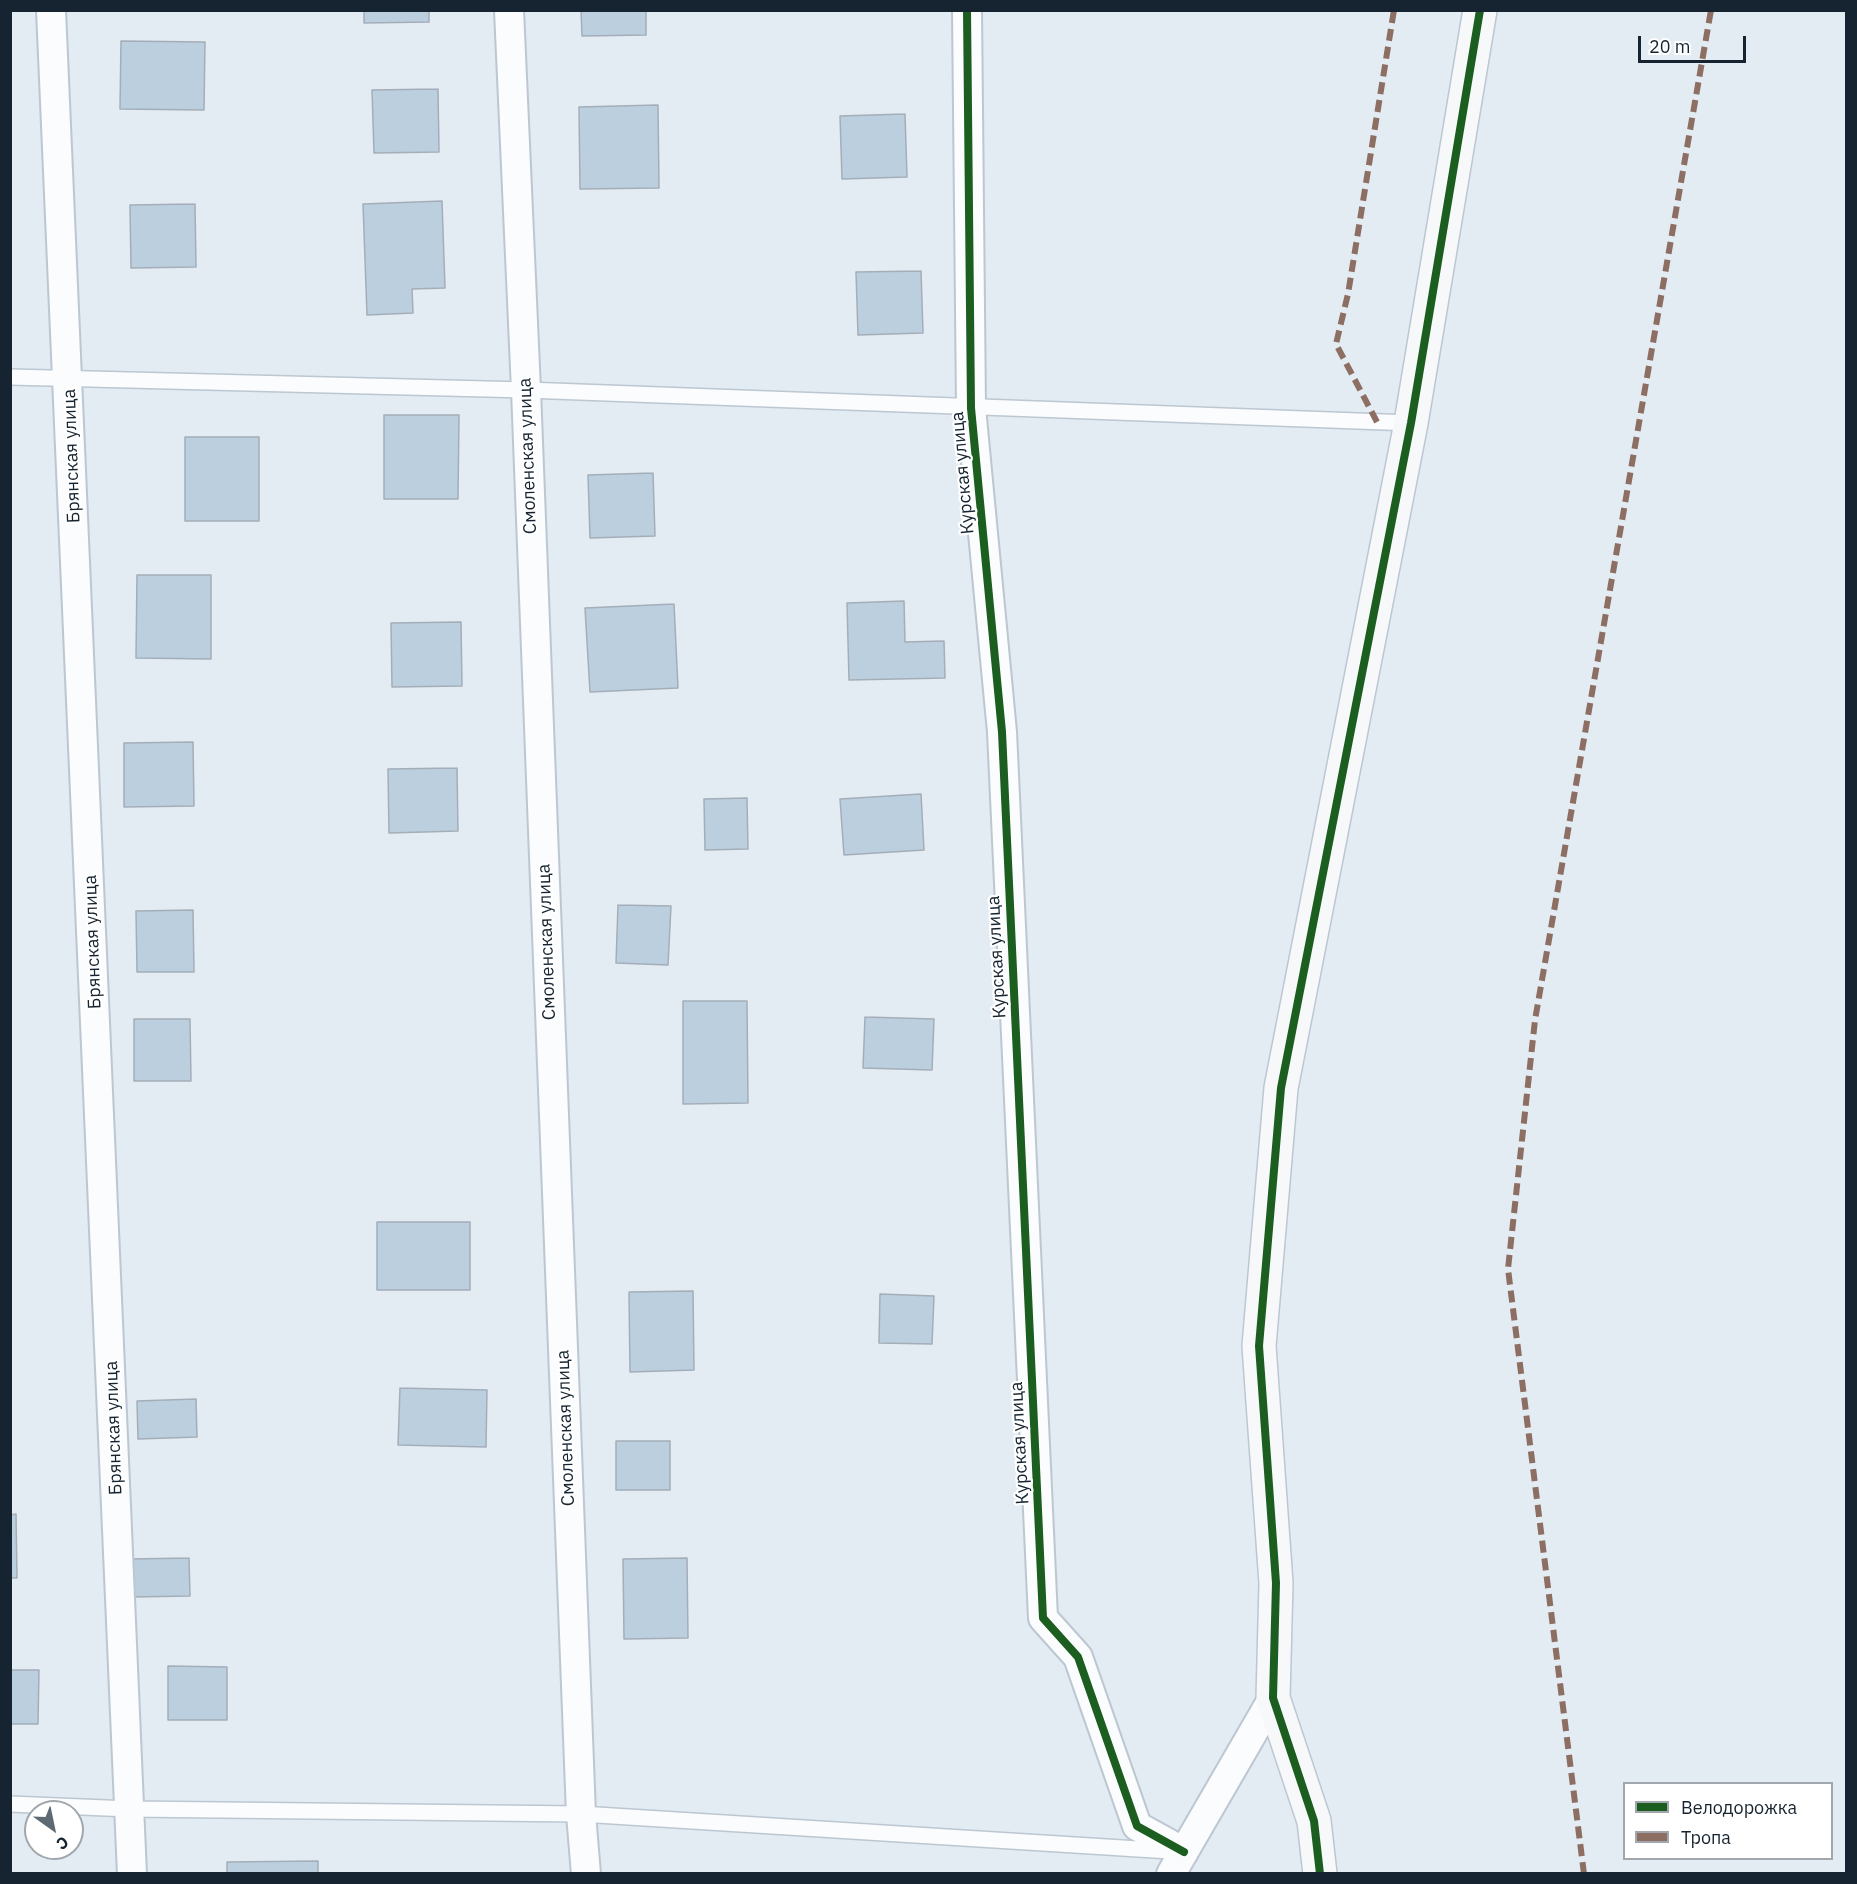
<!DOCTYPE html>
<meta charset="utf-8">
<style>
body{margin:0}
#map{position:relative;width:1857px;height:1884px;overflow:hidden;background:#e3ebf3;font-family:"IBM Plex Sans",sans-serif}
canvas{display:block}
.frame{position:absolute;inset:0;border:12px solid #152430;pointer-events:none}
.legend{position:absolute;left:1623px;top:1782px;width:210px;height:78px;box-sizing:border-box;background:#fff;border:2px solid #a1a7ac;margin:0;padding:8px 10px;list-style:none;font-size:18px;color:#152430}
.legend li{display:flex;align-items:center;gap:12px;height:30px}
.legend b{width:30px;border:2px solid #a1a7ac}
.north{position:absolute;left:24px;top:1800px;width:60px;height:60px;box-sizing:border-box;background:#fff;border:2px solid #a1a7ac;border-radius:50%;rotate:147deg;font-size:16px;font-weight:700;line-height:24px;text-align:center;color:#152430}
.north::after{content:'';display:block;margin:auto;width:21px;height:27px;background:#5d6a74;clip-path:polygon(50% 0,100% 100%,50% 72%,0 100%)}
.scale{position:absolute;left:1638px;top:36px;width:108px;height:27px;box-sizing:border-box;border:3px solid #152430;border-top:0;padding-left:8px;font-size:18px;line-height:21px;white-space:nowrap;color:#152430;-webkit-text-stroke:4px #fff;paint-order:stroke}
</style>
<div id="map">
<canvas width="1857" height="1884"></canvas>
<div class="frame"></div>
<ul class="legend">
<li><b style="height:8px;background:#1b5e20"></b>Велодорожка</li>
<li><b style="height:8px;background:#8d6e63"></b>Тропа</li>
</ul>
<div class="north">С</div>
<div class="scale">20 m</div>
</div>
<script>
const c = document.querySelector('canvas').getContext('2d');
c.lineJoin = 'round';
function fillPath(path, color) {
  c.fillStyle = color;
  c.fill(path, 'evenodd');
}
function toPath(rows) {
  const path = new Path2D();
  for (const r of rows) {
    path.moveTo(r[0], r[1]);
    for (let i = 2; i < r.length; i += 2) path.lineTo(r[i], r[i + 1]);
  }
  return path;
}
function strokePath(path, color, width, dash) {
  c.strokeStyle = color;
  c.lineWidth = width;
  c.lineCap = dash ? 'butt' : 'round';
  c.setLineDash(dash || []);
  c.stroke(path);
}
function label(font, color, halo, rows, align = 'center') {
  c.font = font + ' "IBM Plex Sans",sans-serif';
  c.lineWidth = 4.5;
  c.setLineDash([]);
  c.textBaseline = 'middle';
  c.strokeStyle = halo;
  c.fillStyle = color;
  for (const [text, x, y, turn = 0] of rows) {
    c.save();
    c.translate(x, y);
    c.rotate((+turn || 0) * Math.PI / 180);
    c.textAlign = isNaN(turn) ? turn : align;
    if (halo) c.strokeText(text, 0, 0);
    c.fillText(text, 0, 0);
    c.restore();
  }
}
const building = toPath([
 [364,10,429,10,429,22,364,23,364,10],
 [581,10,646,10,646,35,582,36,581,10],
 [121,41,205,42,204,110,120,109,121,41],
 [438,89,439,152,374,153,372,90,438,89],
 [658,105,659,188,580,189,579,107,658,105],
 [905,114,907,177,842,179,840,116,905,114],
 [442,201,445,288,412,289,413,313,367,315,363,204,442,201],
 [195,204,196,267,131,268,130,205,195,204],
 [921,271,923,333,858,335,856,272,921,271],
 [384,415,459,415,458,499,384,499,384,415],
 [185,437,259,437,259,521,185,521,185,437],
 [653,473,655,536,590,538,588,475,653,473],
 [137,575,211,575,211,659,136,658,137,575],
 [904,601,905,642,944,641,945,678,849,680,847,603,904,601],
 [674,604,678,688,590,692,585,608,674,604],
 [461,622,462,686,392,687,391,623,461,622],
 [193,742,194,806,124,807,124,743,193,742],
 [457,768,458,831,389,833,388,769,457,768],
 [921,794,924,850,844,855,840,799,921,794],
 [747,798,748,849,705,850,704,799,747,798],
 [618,905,671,906,668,965,616,963,618,905],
 [193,910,194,972,137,972,136,911,193,910],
 [683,1001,747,1001,748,1103,683,1104,683,1001],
 [865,1017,934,1019,932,1070,863,1068,865,1017],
 [134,1019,190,1019,191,1081,134,1081,134,1019],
 [377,1222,470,1222,470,1290,377,1290,377,1222],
 [693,1291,694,1370,630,1372,629,1292,693,1291],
 [880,1294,934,1296,932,1344,879,1343,880,1294],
 [400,1388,487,1390,486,1447,398,1445,400,1388],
 [196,1399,197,1437,138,1439,137,1401,196,1399],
 [616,1441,670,1441,670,1490,616,1490,616,1441],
 [16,1514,17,1578,10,1578,10,1515,16,1514],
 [189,1558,190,1596,131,1597,130,1559,189,1558],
 [687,1558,688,1638,624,1639,623,1559,687,1558],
 [168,1666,227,1667,227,1720,168,1720,168,1666],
 [10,1670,39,1670,38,1724,10,1724,10,1670],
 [318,1861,318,1874,227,1874,227,1862,318,1861]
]);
fillPath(building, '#bbcfdf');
strokePath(building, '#a4aeb8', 1.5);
const lane = toPath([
 [10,377,526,390,1411,423],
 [10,1804,130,1809,581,1814,1170,1851]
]);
const street = toPath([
 [51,10,132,1874],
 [509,10,526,390,581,1814,586,1874],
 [967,10,971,408,1002,732,1043,1618,1078,1657,1137,1826,1184,1852],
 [1171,1874,1273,1698]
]);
const secondary = toPath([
 [1320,1874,1314,1821,1273,1698,1276,1583,1259,1346,1281,1088,1411,423,1480,10]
]);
strokePath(lane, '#bcc7d1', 18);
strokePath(street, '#bcc7d1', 32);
strokePath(secondary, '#bcc7d1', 36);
strokePath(lane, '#fbfcfd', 15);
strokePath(street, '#fbfcfd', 28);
strokePath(secondary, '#f7f8fa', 33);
strokePath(toPath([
 [1377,422,1336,344,1348,294,1394,10],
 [1584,1874,1508,1269,1535,1020,1711,10]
]), '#8d6e63', 6, [12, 6]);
strokePath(toPath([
 [967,10,971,408,1002,732,1043,1618,1078,1657,1137,1826,1184,1852],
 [1320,1874,1314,1821,1273,1698,1276,1583,1259,1346,1281,1088,1411,423,1480,10]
]), '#1b5e20', 8);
label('18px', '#152430', '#fff', [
 ["Брянская улица",72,456,-92],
 ["Смоленская улица",528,456,-92],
 ["Курская улица",963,473,-95],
 ["Брянская улица",93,942,-92],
 ["Смоленская улица",547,942,-92],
 ["Курская улица",997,957,-93],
 ["Брянская улица",114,1428,-92],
 ["Смоленская улица",566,1428,-92],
 ["Курская улица",1020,1443,-93]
]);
</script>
